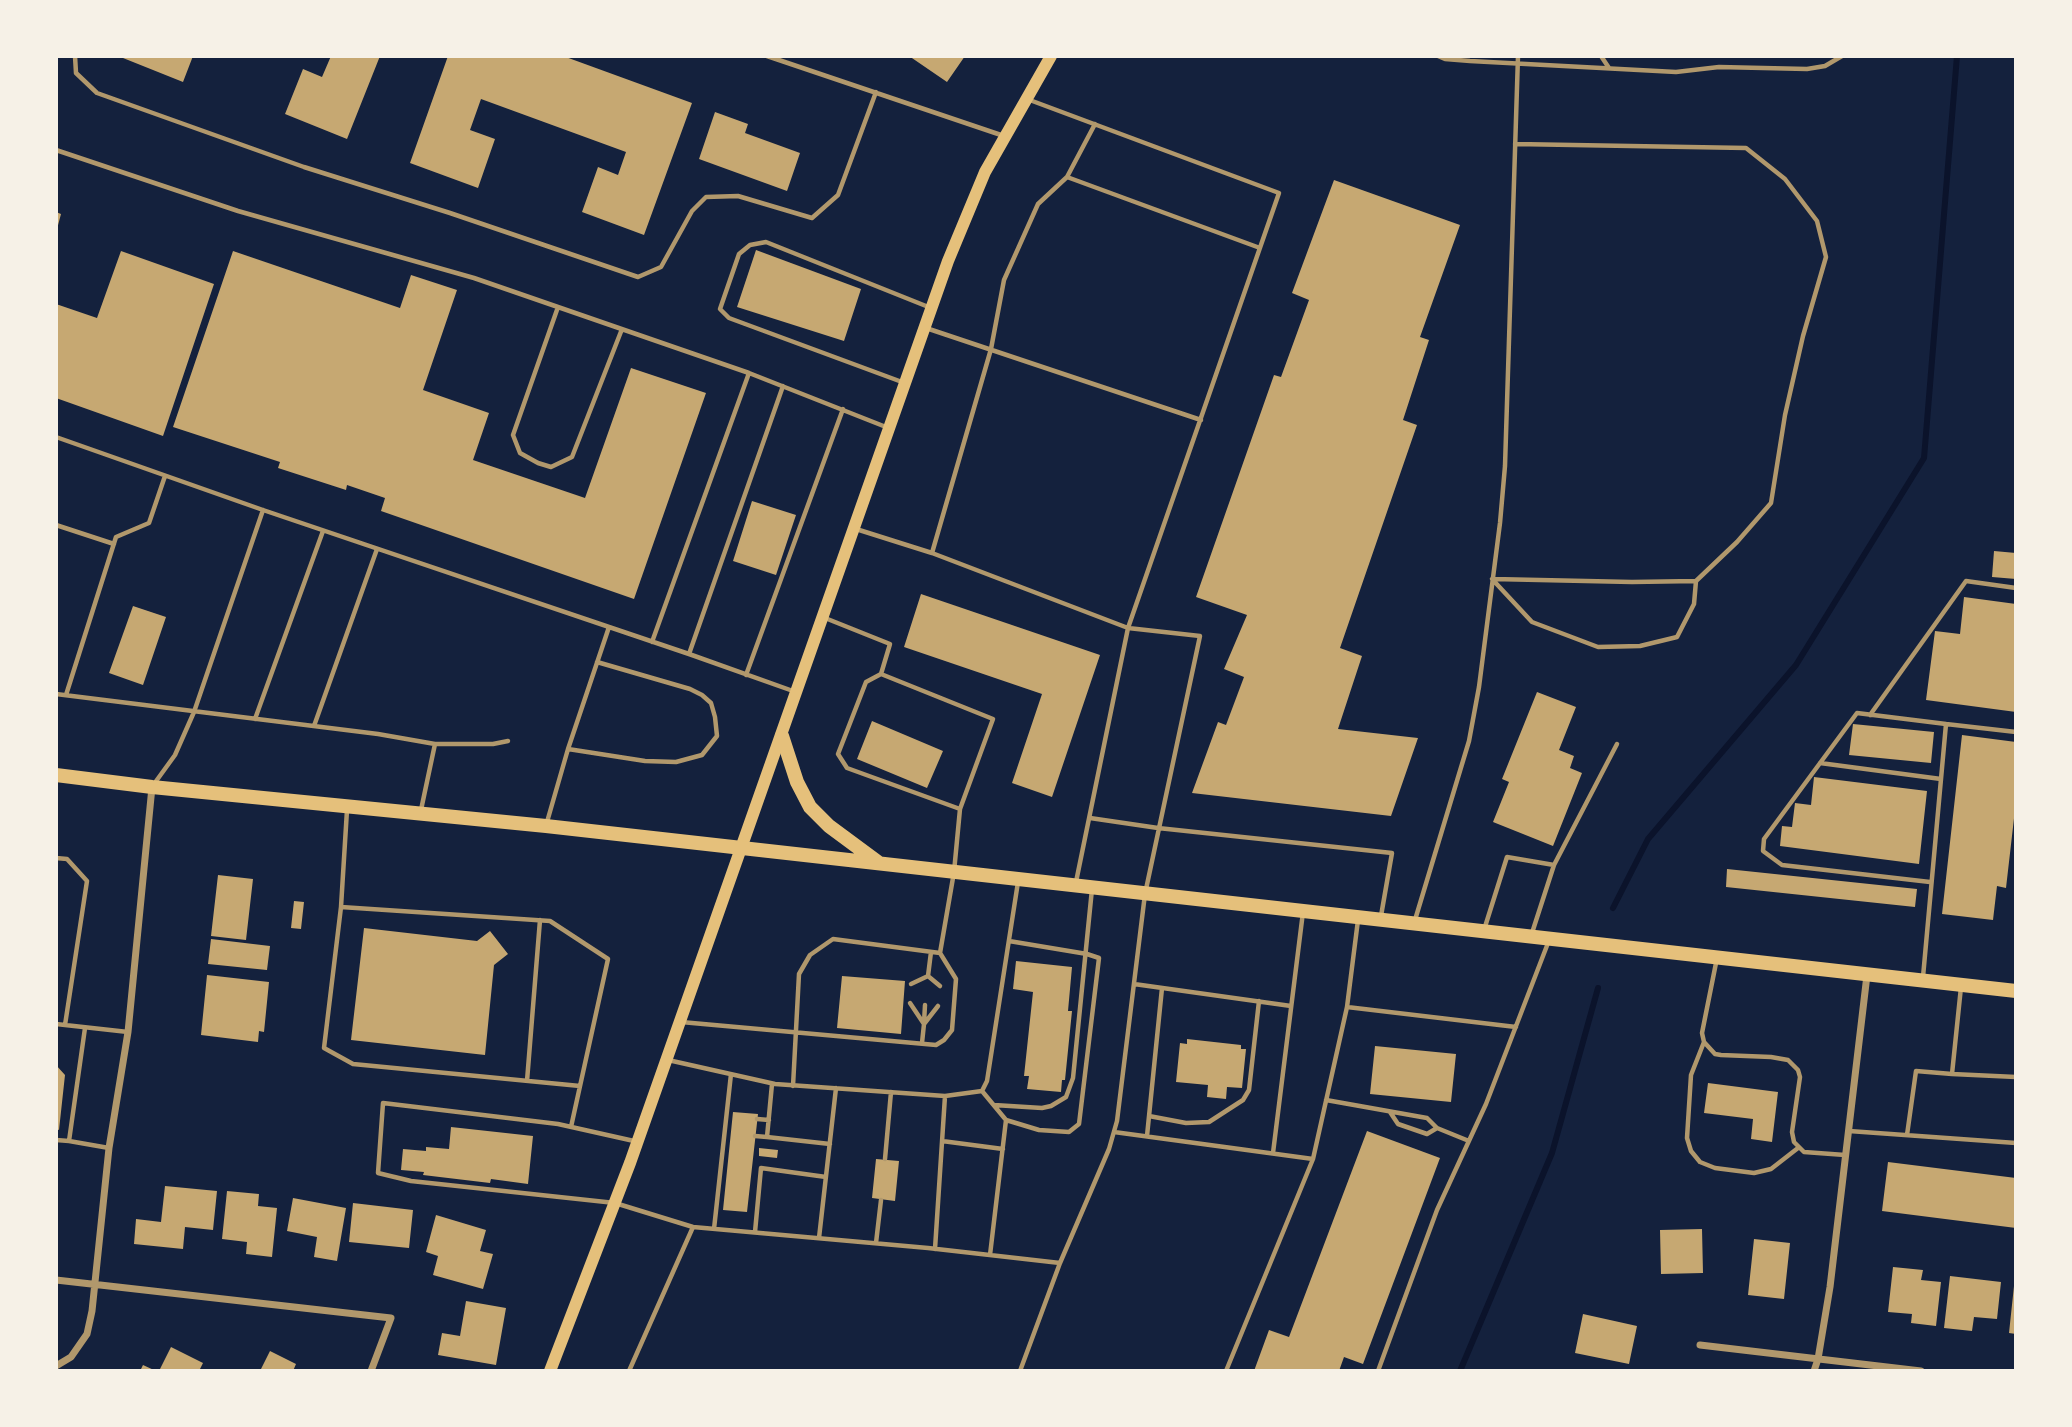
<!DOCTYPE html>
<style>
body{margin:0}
#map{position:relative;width:2072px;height:1427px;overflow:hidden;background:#14213d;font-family:"Nunito Sans",sans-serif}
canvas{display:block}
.frame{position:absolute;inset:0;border:58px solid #f6f1e7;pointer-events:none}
</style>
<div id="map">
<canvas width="2072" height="1427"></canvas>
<div class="frame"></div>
</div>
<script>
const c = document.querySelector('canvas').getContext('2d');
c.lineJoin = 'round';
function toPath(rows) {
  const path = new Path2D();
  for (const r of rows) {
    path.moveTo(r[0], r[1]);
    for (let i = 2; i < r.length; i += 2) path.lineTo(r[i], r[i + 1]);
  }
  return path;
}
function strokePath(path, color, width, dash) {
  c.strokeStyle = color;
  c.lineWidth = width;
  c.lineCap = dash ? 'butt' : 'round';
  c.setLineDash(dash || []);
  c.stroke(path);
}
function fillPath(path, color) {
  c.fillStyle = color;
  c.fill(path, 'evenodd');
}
strokePath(toPath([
 [1613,908,1648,839,1796,665,1924,458,1957,56],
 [1460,1371,1552,1153,1598,988]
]), '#0b132b', 6);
fillPath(toPath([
 [118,56,193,56,183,82],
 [331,56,380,56,347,139,285,114,303,69,322,77],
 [448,56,563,56,692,103,644,235,582,212,598,167,618,175,626,152,481,99,470,130,495,139,478,188,410,163],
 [909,56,965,56,947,82],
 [715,112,748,124,745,133,800,153,787,191,699,159],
 [1334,180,1460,225,1420,337,1429,340,1403,420,1417,425,1340,648,1362,656,1338,729,1418,738,1391,816,1192,793,1218,722,1226,725,1244,677,1224,669,1247,615,1196,597,1274,375,1281,377,1309,300,1292,293],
 [56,212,61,214,57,229,56,229],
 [756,250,861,289,844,341,737,307],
 [121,251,214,284,163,436,56,398,56,304,97,318],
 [233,251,400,308,411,275,457,290,423,390,489,413,473,460,585,498,631,368,706,393,634,599,381,511,385,498,347,485,346,490,278,468,280,462,173,427],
 [752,501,796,515,776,575,733,561],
 [1994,551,2016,553,2016,579,1992,577],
 [921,594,1100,655,1052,797,1012,783,1042,694,904,647],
 [1964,597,2016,604,2016,712,1926,700,1935,631,1960,634],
 [133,606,166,617,143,685,109,673],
 [1537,692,1576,707,1559,750,1574,756,1570,768,1582,773,1553,846,1493,822,1509,782,1502,779],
 [872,721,943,751,927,788,857,759],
 [1853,724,1934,732,1931,763,1849,755],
 [1962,735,2016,742,2016,801,2006,888,1997,886,1993,920,1942,914],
 [1814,777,1927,791,1919,864,1780,846,1782,826,1792,827,1795,803,1811,805],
 [1727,869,1917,889,1915,907,1726,887],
 [218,875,253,879,246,940,211,936],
 [294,901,304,902,301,929,291,928],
 [364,928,477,941,490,931,508,954,494,965,485,1055,351,1040],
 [211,939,270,946,267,970,208,964],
 [1016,961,1072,967,1068,1011,1072,1011,1065,1080,1062,1080,1061,1092,1027,1089,1029,1076,1024,1076,1033,992,1013,989],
 [207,975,269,982,264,1032,259,1031,258,1042,201,1035],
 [842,976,905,981,901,1034,837,1028],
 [1187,1039,1241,1045,1241,1049,1246,1049,1242,1088,1227,1087,1226,1099,1207,1097,1208,1085,1176,1082,1180,1043,1187,1044],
 [1375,1046,1456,1054,1451,1102,1370,1094],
 [56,1065,65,1075,59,1130,56,1129],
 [1708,1083,1778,1092,1772,1142,1751,1139,1753,1119,1704,1113],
 [733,1112,758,1114,747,1212,723,1210],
 [451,1127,533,1136,528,1184,491,1179,490,1183,423,1175,424,1172,401,1170,403,1149,426,1151,426,1147,449,1149],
 [1367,1131,1440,1158,1363,1364,1344,1357,1339,1371,1254,1371,1269,1330,1289,1337],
 [759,1148,778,1150,777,1158,759,1156],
 [876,1159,899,1161,895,1201,872,1198],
 [1888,1162,2016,1178,2016,1228,1882,1211],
 [165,1186,217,1191,213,1230,185,1227,183,1249,134,1244,136,1219,161,1222],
 [227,1191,259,1194,258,1206,277,1208,272,1257,246,1254,247,1242,222,1239],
 [293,1198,346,1208,337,1261,314,1257,317,1237,287,1231],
 [353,1203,413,1210,409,1248,349,1242],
 [436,1215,486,1230,480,1251,493,1254,483,1289,433,1275,438,1256,426,1252],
 [1702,1229,1703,1273,1661,1274,1660,1230],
 [1754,1239,1790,1243,1784,1299,1748,1295],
 [1893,1267,1923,1270,1921,1280,1941,1282,1936,1326,1911,1323,1912,1314,1888,1312],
 [1950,1276,2001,1282,1997,1319,1974,1317,1972,1331,1944,1328],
 [2014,1286,2016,1286,2016,1334,2009,1333],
 [466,1301,506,1308,496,1365,438,1355,442,1333,460,1336],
 [1583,1314,1637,1326,1629,1364,1575,1353],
 [171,1347,203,1363,199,1371,159,1371],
 [270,1351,296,1364,293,1371,260,1371],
 [143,1365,156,1371,140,1371]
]), '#c6a872');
strokePath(toPath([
 [75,56,76,73,97,93,304,167,450,213,638,277,661,267,692,211,706,197,738,196,812,218,838,195,876,92],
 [767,56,1004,136],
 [1438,56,1445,59,1470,61,1676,72,1719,67,1807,69,1825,66,1842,56],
 [1601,56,1609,68],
 [1027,99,1279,193,1128,628,1076,882],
 [56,150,238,211,474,278,749,373,886,427],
 [1067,177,1260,248],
 [558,307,513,435,520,453,538,463,551,467,572,457,622,329],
 [926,328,1201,420],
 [902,382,729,318,720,309,739,254,750,245,766,242,931,308],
 [56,437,263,510,689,654,793,691],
 [56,525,114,544],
 [932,553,991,349,1004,280,1038,204,1067,177,1095,124],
 [1492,579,1532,622,1598,647,1640,646,1677,637,1694,604,1696,581,1737,542,1771,503,1785,415,1803,336,1826,257,1817,221,1785,179,1746,148,1515,144],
 [1493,579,1632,582,1696,581],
 [652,642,749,373],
 [689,654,783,386],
 [881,674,866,682,838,754,847,768,960,809],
 [746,675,843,409],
 [56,694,378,734,435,744,493,744,508,741],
 [66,695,116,537,149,523,165,476],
 [1870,715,1966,581,2016,588],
 [255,719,323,531],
 [1946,724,2016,732],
 [314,726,377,549],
 [568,749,645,761,676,762,702,755,717,736,715,717,711,703,702,695,690,689,597,662],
 [1820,763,1941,779],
 [154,784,175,755,194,712,263,510],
 [347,810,341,907,324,1048,353,1064,580,1086],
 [421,810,435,744],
 [1090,818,1158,828,1392,853,1381,916],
 [547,822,568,749,609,627],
 [56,858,67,859,87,881,65,1025],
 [1554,865,1617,744],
 [341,907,550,921,608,959,571,1127],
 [1358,920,1347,1007,1516,1027],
 [1415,920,1469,741,1479,687,1500,523,1505,466,1518,56],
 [1484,930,1507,857,1554,865,1532,933],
 [1717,958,1702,1033,1704,1042,1715,1054,1721,1055,1771,1057,1788,1060,1798,1070,1800,1077,1792,1132,1794,1142,1804,1152,1845,1155],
 [928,976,940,986],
 [1923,977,1946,724,1857,713,1764,839,1763,851,1782,865,1930,882],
 [911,984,928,976,931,952],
 [1134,984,1291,1006],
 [910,1003,924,1024,922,1043],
 [681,1022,936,1045,944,1040,952,1030,956,979,940,953],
 [924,1023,925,1005],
 [56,1024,128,1032],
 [924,1024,938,1006],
 [1704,1042,1691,1075,1687,1138,1691,1151,1700,1162,1715,1168,1754,1173,1771,1169,1798,1148],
 [668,1060,775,1084,945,1096,982,1091],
 [1952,1074,2016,1077],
 [527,1081,540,920],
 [772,1084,767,1137,830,1144],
 [793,1086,799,974,810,955,833,939,940,953,954,872,960,809,993,719,881,674,890,644,825,618],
 [982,1091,1006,1120,1039,1130,1069,1132,1079,1124,1099,958,1087,954,1009,941],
 [982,1091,987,1081,1018,882],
 [1326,1100,1427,1118,1437,1128,1469,1141],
 [994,1105,1042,1108,1051,1106,1066,1097,1073,1078,1092,889],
 [1390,1112,1398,1124,1427,1134,1437,1128],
 [1149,1116,1186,1123,1209,1122,1243,1100,1249,1090,1259,1001],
 [757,1119,769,1120],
 [1849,1131,2016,1143],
 [1114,1132,1313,1159,1226,1371],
 [1907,1135,1916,1071,1952,1074,1961,987],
 [755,1136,767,1137],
 [1147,1136,1162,988],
 [56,1140,69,1141,85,1028],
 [69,1141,109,1148],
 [634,1141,558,1124,383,1103,378,1173,411,1181,615,1203,693,1227,928,1248,1060,1263,1109,1149,1117,1121,1145,894,1200,636,1128,628,932,553,856,529],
 [942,1141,1003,1149],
 [1273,1153,1303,912],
 [885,1159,891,1092],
 [1313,1159,1347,1007],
 [714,1229,731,1074],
 [755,1232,761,1168,826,1177],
 [819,1238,836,1088],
 [876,1243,881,1200],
 [935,1249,945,1096],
 [990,1255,1006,1120],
 [629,1371,693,1227],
 [1020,1371,1060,1263],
 [1378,1371,1437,1210,1486,1104,1548,943]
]), '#b1986c', 4.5);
strokePath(toPath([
 [56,1280,391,1318,371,1371],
 [1700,1345,1921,1371],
 [56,1366,71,1357,87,1334,92,1311,109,1148,128,1032,152,787],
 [1814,1371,1818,1359,1830,1287,1867,975]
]), '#b1986c', 7);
strokePath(toPath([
 [550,1371,630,1163,948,261,985,172,1051,56]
]), '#e5c07b', 12);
strokePath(toPath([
 [782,736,797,782,810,807,829,826,879,863],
 [56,775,152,787,546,826,2016,991]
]), '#e5c07b', 14);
</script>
